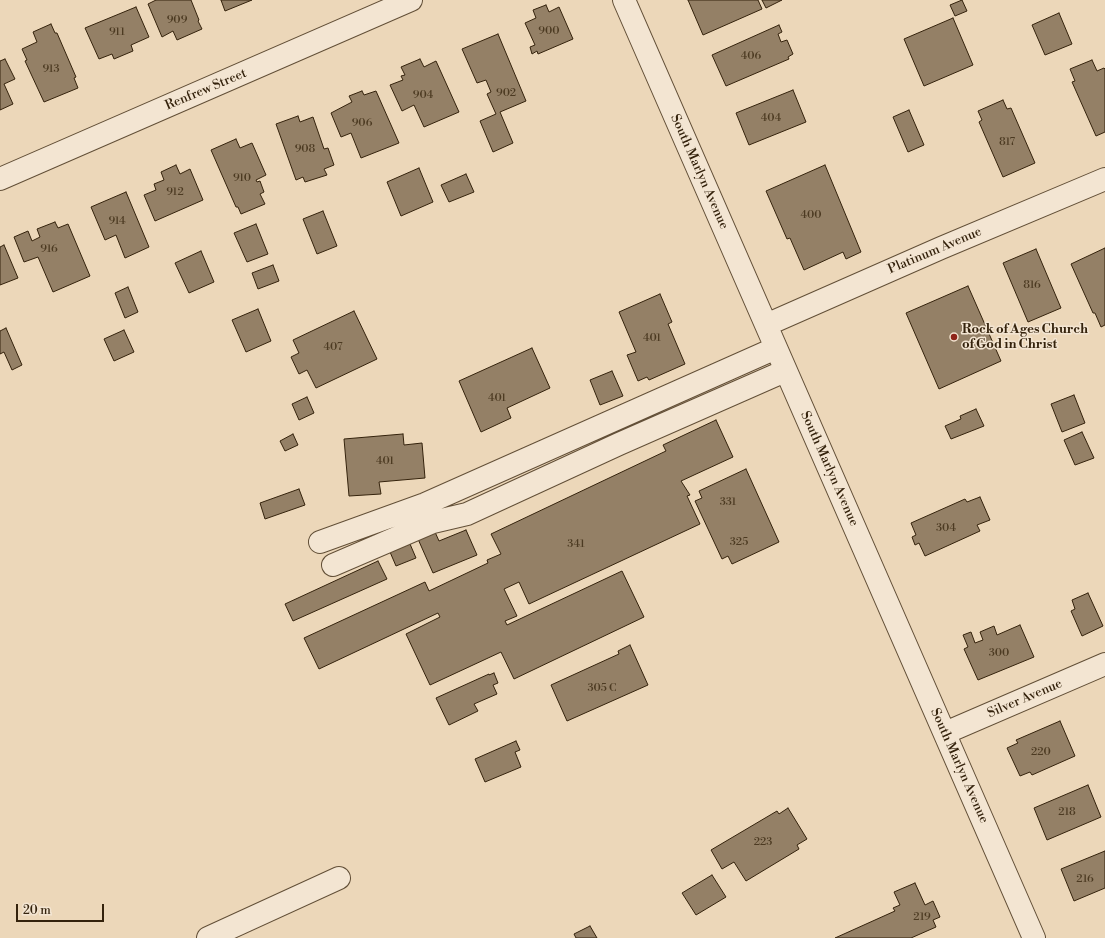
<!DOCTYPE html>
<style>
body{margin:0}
#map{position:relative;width:1105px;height:938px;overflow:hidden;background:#ecd7b9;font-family:"Libre Bodoni",serif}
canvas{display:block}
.scale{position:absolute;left:16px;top:904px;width:88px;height:18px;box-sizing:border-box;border:2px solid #34220c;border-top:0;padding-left:5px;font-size:12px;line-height:14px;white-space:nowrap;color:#34220c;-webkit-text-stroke:3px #f3e5d2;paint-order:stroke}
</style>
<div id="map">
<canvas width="1105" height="938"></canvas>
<div class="scale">20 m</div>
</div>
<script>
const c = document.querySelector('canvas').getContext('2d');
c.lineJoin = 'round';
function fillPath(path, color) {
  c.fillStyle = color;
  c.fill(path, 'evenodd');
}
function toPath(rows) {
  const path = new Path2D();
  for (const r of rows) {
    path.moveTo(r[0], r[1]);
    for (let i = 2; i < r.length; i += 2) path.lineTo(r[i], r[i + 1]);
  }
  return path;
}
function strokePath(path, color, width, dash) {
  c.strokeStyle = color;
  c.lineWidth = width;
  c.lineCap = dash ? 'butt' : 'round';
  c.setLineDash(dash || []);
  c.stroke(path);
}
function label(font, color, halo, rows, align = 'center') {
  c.font = font + ' "Libre Bodoni",serif';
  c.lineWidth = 3;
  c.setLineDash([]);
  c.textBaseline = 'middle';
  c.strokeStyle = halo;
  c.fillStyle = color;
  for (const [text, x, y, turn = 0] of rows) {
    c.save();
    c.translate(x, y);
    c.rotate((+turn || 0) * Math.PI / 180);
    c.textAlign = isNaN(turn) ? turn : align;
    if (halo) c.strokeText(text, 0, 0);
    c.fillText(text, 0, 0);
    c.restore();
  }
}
const building = toPath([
 [156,0,191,0,199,20,198,21,202,29,177,40,173,31,162,37,148,4,156,0],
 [221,0,252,0,225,11,221,0],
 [688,0,758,0,762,9,703,35,688,0],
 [762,0,782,0,766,8,762,0],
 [962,0,967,11,955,16,950,5,962,0],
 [546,5,549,12,559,7,573,39,538,54,537,51,532,54,530,47,535,45,525,23,536,18,533,10,546,5],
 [136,7,149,37,131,45,133,51,114,59,112,54,99,59,85,28,136,7],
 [1059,13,1072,44,1045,55,1032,25,1059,13],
 [953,18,973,65,924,86,904,39,953,18],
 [51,24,55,33,57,33,76,77,74,78,78,88,44,102,25,61,27,60,22,49,37,42,33,32,51,24],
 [779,25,782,32,778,34,781,42,787,40,793,54,788,57,789,59,726,86,712,55,779,25],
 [498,34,526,101,500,112,513,143,493,152,480,121,496,114,487,94,491,92,486,80,477,83,462,49,498,34],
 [5,59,15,79,4,84,13,104,0,110,0,61,5,59],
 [420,59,424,67,436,61,459,112,424,127,414,105,402,111,390,85,403,80,401,76,405,75,401,67,420,59],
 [1092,60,1097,71,1104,68,1105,69,1105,132,1096,136,1072,82,1075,81,1070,69,1092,60],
 [793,90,806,122,749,145,736,113,793,90],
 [362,91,364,95,376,91,399,143,361,158,351,133,341,137,331,113,352,102,349,96,362,91],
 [1003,100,1007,109,1011,108,1035,163,1003,177,979,122,982,120,978,111,1003,100],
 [909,110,924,145,908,152,893,117,909,110],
 [298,116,300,122,313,117,324,149,328,148,334,165,324,169,327,175,305,182,303,177,296,180,276,124,298,116],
 [236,139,240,148,252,143,266,175,256,180,257,182,260,181,264,192,260,194,265,204,241,214,238,207,236,207,211,150,236,139],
 [176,165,180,174,190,169,203,200,155,221,144,195,156,190,154,184,164,180,161,172,176,165],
 [825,165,861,252,846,259,843,252,804,270,790,238,787,239,766,191,825,165],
 [419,168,433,202,401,216,387,182,419,168],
 [466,174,474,192,449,202,441,185,466,174],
 [126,192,149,247,125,258,116,235,105,240,91,207,126,192],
 [323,211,337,246,317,254,303,219,323,211],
 [55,222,58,228,68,224,90,276,53,292,38,257,24,262,14,237,28,231,32,241,40,237,37,229,55,222],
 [256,224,268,254,247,262,234,233,256,224],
 [4,245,18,278,0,285,0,247,4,245],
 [1105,248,1105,325,1101,327,1095,313,1093,313,1071,264,1105,248],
 [1036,249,1061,308,1028,322,1003,263,1036,249],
 [201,251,214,282,189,293,175,263,201,251],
 [273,265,279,281,258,289,252,273,273,265],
 [968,286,1001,361,939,389,906,313,968,286],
 [128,287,138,312,125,318,115,293,128,287],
 [660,294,672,322,668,324,685,364,649,380,647,377,638,381,627,355,636,352,619,312,660,294],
 [258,309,271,341,246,352,232,320,258,309],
 [354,311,377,359,316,388,307,370,299,374,291,357,299,353,293,340,354,311],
 [6,328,22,365,12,370,4,352,0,354,0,331,6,328],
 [124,330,134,352,114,361,104,339,124,330],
 [532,348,550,388,507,408,511,418,481,432,459,381,532,348],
 [612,371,623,396,600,405,590,380,612,371],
 [1074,395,1085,423,1062,432,1051,404,1074,395],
 [307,397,314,413,299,420,292,404,307,397],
 [976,409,984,426,951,439,945,426,961,419,960,416,976,409],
 [716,420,733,457,681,481,690,495,687,496,700,524,529,604,519,582,504,589,517,616,505,621,507,625,622,571,644,617,514,679,501,652,430,685,406,634,440,617,438,613,319,669,304,638,425,582,429,591,488,563,487,560,501,554,491,534,666,451,663,445,716,420],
 [1082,432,1094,458,1075,465,1064,440,1082,432],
 [293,434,298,445,285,451,280,441,293,434],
 [403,434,404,445,422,443,425,478,379,482,381,494,349,496,344,439,403,434],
 [746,469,779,542,732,564,728,556,722,559,695,501,702,498,699,491,746,469],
 [299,489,305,505,265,519,260,503,299,489],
 [980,497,990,520,977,525,980,531,925,556,919,543,915,545,912,537,916,535,911,523,965,499,967,502,980,497],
 [466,530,477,555,433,573,418,539,435,532,439,541,466,530],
 [410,544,416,558,396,566,390,552,410,544],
 [378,561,387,579,293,621,285,604,378,561],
 [1088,593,1103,626,1082,636,1071,611,1075,609,1072,600,1088,593],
 [1020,625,1034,657,978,680,964,649,968,647,963,635,971,632,975,643,983,640,980,632,994,626,997,635,1020,625],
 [630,645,648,685,567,721,551,685,619,654,618,651,630,645],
 [494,673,498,683,493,685,497,694,474,704,478,711,449,725,436,698,489,674,489,675,494,673],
 [1060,721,1075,756,1032,775,1030,772,1020,776,1007,748,1018,743,1016,740,1060,721],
 [516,741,520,750,515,752,521,767,485,782,475,759,516,741],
 [1088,785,1101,817,1047,840,1034,808,1088,785],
 [788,808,807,839,797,845,799,849,746,881,734,862,722,869,711,850,777,811,779,814,788,808],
 [1105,851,1105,888,1074,901,1061,869,1105,851],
 [712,875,726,897,696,915,682,893,712,875],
 [915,883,925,905,933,901,940,917,933,920,936,927,911,938,835,938,895,911,893,908,900,905,894,892,915,883],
 [590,926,597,938,576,938,574,934,590,926]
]);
fillPath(building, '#948066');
strokePath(building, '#34220c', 1);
const minor = toPath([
 [624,0,1034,938],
 [0,179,411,0],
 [766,325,941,248,1105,179],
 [320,542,425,504,776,348],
 [333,565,433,522,467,514,619,444,785,371],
 [945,733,1105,664],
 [208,938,339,878]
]);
strokePath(minor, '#624f37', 24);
strokePath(minor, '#f3e5d2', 22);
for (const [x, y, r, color] of [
 [954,337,4,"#8f2418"]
]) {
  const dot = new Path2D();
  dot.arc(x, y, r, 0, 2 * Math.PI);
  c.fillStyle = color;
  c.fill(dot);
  strokePath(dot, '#f3e5d2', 1.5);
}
label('11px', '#4c3a22', null, [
 ["909",177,20],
 ["900",549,31],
 ["911",117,32],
 ["406",751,56],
 ["913",51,69],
 ["902",506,93],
 ["904",423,95],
 ["404",771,118],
 ["906",362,123],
 ["817",1007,142],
 ["908",305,149],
 ["910",242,178],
 ["912",175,192],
 ["400",811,215],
 ["914",117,221],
 ["916",49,249],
 ["816",1032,285],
 ["401",652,338],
 ["407",333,347],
 ["401",497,398],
 ["401",385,461],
 ["331",728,502],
 ["304",946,528],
 ["325",739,542],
 ["341",576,544],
 ["300",999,653],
 ["305 C",602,688],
 ["220",1041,752],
 ["218",1067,812],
 ["223",763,842],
 ["216",1085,879],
 ["219",922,917]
]);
label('13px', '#34220c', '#f3e5d2', [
 ["Renfrew Street",206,90,-23],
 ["South Marlyn Avenue",699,172,66],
 ["Platinum Avenue",935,251,-23],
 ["South Marlyn Avenue",829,469,66],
 ["Silver Avenue",1025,699,-23],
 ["South Marlyn Avenue",959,766,66]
]);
label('bold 13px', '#34220c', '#f3e5d2', [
 ["Rock of Ages Church",962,330],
 ["of God in Christ",962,345]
], 'left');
</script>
